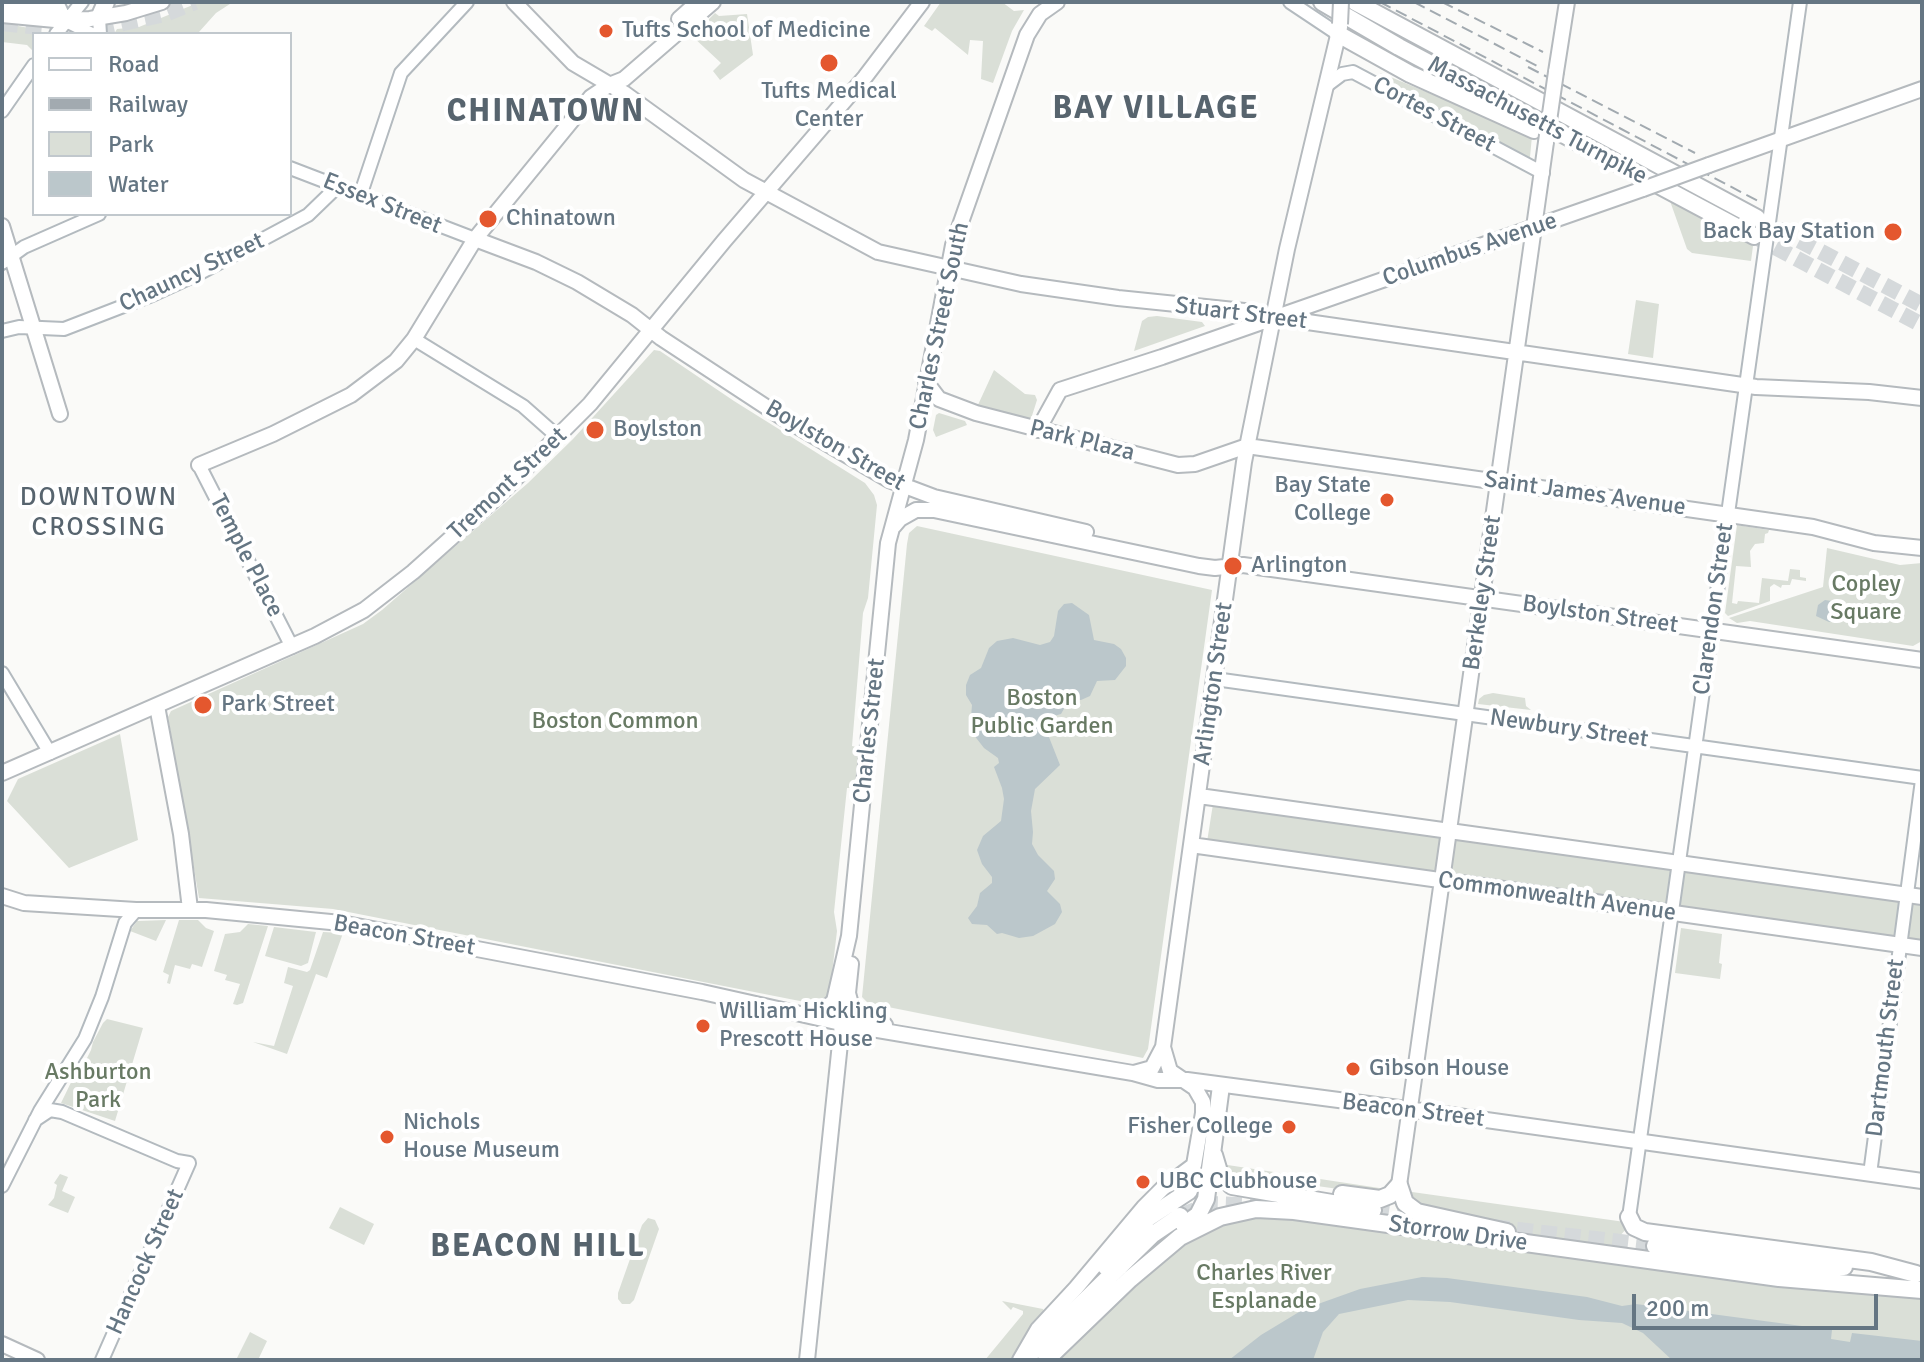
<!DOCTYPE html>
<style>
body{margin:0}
#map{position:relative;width:1924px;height:1362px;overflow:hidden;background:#fafaf8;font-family:Signika,sans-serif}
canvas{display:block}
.frame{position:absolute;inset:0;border:4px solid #657683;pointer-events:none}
.legend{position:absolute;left:32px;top:32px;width:260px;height:184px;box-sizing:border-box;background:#fff;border:2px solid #c1c8cd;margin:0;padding:10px 14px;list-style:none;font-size:24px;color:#657683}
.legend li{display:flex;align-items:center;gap:16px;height:40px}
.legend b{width:40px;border:2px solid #c1c8cd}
.scale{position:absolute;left:1632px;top:1294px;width:246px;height:36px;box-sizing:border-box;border:4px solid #657683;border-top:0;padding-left:10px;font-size:24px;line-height:28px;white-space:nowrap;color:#657683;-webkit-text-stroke:6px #fff;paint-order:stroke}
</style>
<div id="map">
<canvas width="1924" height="1362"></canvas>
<div class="frame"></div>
<ul class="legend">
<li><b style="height:10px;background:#fff"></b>Road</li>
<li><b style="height:10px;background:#a2aab0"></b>Railway</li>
<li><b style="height:22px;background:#dadfd7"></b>Park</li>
<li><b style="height:22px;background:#bbc7cb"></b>Water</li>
</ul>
<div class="scale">200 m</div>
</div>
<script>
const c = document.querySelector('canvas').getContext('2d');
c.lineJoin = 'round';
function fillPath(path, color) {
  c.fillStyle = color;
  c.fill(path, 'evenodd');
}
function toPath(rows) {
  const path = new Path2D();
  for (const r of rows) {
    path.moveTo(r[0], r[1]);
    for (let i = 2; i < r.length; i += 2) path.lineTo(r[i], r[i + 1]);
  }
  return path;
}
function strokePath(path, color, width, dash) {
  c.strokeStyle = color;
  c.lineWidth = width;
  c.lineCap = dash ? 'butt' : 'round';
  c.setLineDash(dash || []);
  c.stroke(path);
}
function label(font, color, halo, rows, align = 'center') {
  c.font = font + ' Signika,sans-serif';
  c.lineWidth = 8;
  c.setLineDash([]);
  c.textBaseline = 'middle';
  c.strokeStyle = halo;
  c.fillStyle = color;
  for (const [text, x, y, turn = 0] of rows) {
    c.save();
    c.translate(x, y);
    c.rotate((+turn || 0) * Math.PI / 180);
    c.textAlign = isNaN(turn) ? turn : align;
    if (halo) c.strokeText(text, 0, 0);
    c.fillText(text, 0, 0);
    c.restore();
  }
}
fillPath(toPath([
 [200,2,233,2,216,13,199,32,114,34,117,29,139,27],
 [941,2,1002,2,1014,11,1024,10,1012,31,993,83,981,79,983,41,970,40,968,55,935,28,932,31,924,26],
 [715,13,719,16,747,14,753,55,720,80,713,71,721,63,692,36],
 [2,23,40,30,43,34,34,34,34,52,27,45,2,42],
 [1381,73,1532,136,1530,157,1526,158,1382,82,1376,77],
 [1670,201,1753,246,1751,261,1692,253,1687,249],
 [1636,300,1659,304,1653,358,1628,354],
 [1157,316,1202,322,1205,326,1134,351,1142,321,1148,317],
 [654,350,660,351,734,401,865,483,874,495,877,505,868,598,863,613,852,746,860,748,859,773,856,788,847,788,834,912,837,931,830,990,827,996,822,1000,810,1003,333,909,199,898,168,717,171,711,363,624,382,610,528,483,573,439],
 [994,370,1025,394,1035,395,1037,400,1030,422,977,407],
 [939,413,965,421,967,425,936,437,933,430,936,415],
 [1737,525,1769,530,1768,533,1765,534,1764,543,1755,544,1750,551,1751,567,1736,566,1732,603,1737,604,1738,601,1759,603,1762,578,1788,581,1790,569,1800,570,1800,577,1806,578,1806,581,1792,579,1790,585,1782,585,1781,588,1774,584,1770,587,1770,601,1728,616,1725,613],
 [917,526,1212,590,1148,1049,1143,1058,868,1003,862,997,907,544,909,533],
 [1827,548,1900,565,1922,563,1922,641,1913,646,1750,621,1737,623,1729,618,1823,587],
 [1493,693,1525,698,1526,706,1531,710,1478,704,1479,699,1484,695],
 [120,734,138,840,69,868,7,801,18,779],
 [1213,804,1922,904,1922,942,1207,842],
 [166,920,156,941,130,931,137,921],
 [179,920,198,920,206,928,214,931,202,967,192,964,190,969,175,965,170,984,167,983,169,975,163,972],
 [248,924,268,926,243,1003,237,1005,233,1004,240,984,225,980,227,975,214,971,225,934,240,932],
 [274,927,316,932,308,963,301,966,265,956],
 [1681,928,1722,934,1719,963,1722,964,1720,979,1675,973],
 [323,932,343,933,327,978,316,974,287,1054,253,1042,274,1046,293,986,284,983,288,967,307,972,310,970],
 [107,1019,143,1028,115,1121,61,1103,79,1066,84,1064,91,1050,93,1042,103,1023],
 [1221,1164,1386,1189,1374,1194,1253,1177,1239,1177,1239,1184],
 [60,1174,68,1177,62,1191,75,1197,68,1213,48,1205,54,1198,57,1185,54,1183],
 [1405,1191,1625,1222,1627,1228,1609,1248,1576,1244,1420,1210],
 [340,1207,374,1224,364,1245,329,1228],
 [1270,1215,1922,1297,1922,1360,1057,1360,1170,1251,1229,1220],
 [648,1218,655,1220,659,1229,634,1300,630,1304,622,1304,618,1299,618,1293,642,1225],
 [1002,1301,1043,1309,1046,1314,1011,1360,985,1360,1023,1314,1023,1311,1013,1307,1011,1310],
 [250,1332,267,1341,258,1360,236,1360]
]), '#dadfd7');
fillPath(toPath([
 [1825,600,1844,603,1849,609,1847,620,1829,622,1816,616,1818,605],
 [1072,603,1089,615,1094,640,1114,644,1121,649,1126,658,1126,666,1115,680,1097,681,1090,696,1081,700,1069,700,1061,714,1047,718,1043,722,1060,765,1035,789,1031,811,1033,832,1032,844,1038,855,1054,871,1055,879,1047,891,1060,904,1062,912,1055,924,1033,936,1019,938,1002,933,997,934,987,925,972,924,968,918,977,906,980,893,992,883,992,877,982,864,977,850,983,836,1001,821,1004,799,1002,788,994,767,999,763,998,758,984,748,970,730,972,705,966,695,966,685,970,675,981,668,989,648,997,641,1013,638,1040,645,1050,642,1054,636,1058,611,1064,604],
 [1422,1277,1447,1278,1587,1297,1622,1306,1636,1304,1832,1330,1831,1339,1850,1342,1852,1333,1922,1341,1922,1360,1672,1360,1643,1333,1622,1323,1579,1320,1450,1302,1408,1300,1339,1314,1323,1332,1313,1360,1229,1360,1261,1335,1304,1309,1360,1289]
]), '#bbc7cb');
strokePath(toPath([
 [2,23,59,29,104,27,165,14,195,2],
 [1757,218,1922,305],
 [1754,236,1922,325],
 [1373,1210,1426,1218],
 [1180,1216,1211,1204,1264,1206],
 [1493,1227,1655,1246]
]), '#d5d9db', 16, [16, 8]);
const secondary = toPath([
 [57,2,66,21,92,34],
 [1290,2,1338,34],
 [99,18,100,34],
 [56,34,82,2],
 [1326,86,1342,74,1353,72,1543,173],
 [2,111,34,65],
 [290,168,475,239],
 [360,196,401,73,467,2],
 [2,263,24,247,99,214],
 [2,331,19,327,64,329,152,295,200,273,308,215,337,187],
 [414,339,523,406,558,437],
 [199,465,292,647],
 [2,673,50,753],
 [1215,679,1922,778],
 [35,1120,50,1110,62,1112,177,1161,189,1163,102,1360],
 [1870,1174,1922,780],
 [2,1186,40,1111,85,1039,102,997,125,923,136,910],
 [1629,1217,1800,2]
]);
const primary = toPath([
 [514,2,573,63,624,93,744,180,878,252,1021,284,1118,298,1254,312,1273,317,1756,387,1869,392,1922,398],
 [2,15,55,20,90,19,126,13,162,2],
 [679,19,698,2],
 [1556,72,1567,2],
 [1709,165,1922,89],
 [2,226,60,414],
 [475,239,536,262,577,282,632,315,661,338,783,418,889,480,934,497,1086,532],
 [926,382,939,399,976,413,1178,465,1195,464,1247,446,1813,527,1874,543,1922,548],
 [1038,430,1060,390,1162,357,1643,189],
 [199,465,273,434,351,395,396,361,414,339,475,239,591,97,609,85,624,79,713,2],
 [894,526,900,519,916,510,934,510,1199,566,1215,568,1243,565,1922,660],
 [157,706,181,834,190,909],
 [2,773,315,636,364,610,413,572,498,496,590,404,724,241,865,77,922,2],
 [1199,796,1922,897],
 [1191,845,1922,948],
 [2,896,24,903,136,910,206,910,341,923,702,992,854,1026,1133,1073,1158,1080,1187,1080,1422,1111,1922,1181],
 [851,964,848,993,852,1008,858,1015,885,1025],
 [807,1013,822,1012,834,1001,849,936,888,543,916,440,953,245,1027,35,1040,14,1057,2],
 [1134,1073,1152,1068,1163,1047,1244,462,1287,249,1340,27],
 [1399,1185,1546,142],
 [2,1344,37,1360],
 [807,1360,842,1024],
 [1020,1360,1038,1329,1076,1288,1144,1207,1162,1189,1194,1165,1203,1113,1203,1102,1195,1088,1170,1071,1163,1047]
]);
const highway = toPath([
 [2,2,49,10,66,21],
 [1322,2,1399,47,1754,236],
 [1355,2,1757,218],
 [99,18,106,2],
 [1338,34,1410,74,1534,130],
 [1214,1155,1220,1175,1232,1186,1373,1210],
 [1399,1185,1405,1203,1417,1212,1507,1232],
 [1342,1194,1380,1199,1390,1195,1399,1185],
 [1629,1217,1634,1227,1645,1232,1871,1262,1916,1274],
 [1184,1225,1198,1215,1206,1199,1221,1086],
 [1655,1246,1796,1266,1844,1267],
 [1106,1267,1148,1218,1189,1191],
 [1024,1360,1152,1235,1180,1216],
 [1046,1360,1130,1279,1180,1237,1220,1217,1256,1209,1294,1211,1779,1278,1922,1290]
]);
strokePath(secondary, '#b3babf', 16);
strokePath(primary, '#b5babe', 18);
strokePath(highway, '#b4b9bd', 20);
strokePath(secondary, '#fff', 12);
strokePath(primary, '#fff', 14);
strokePath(highway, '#fff', 16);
strokePath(toPath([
 [1380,2,1760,202],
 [1414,2,1541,68],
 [1442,2,1543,52],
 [1528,67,1695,153]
]), '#a2aab0', 2, [12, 6]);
const primaryBridge = toPath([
 [1340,24,1341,2],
 [1546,142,1556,72],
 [1643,189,1709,165]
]);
strokePath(primaryBridge, '#b5babe', 18, []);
strokePath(primaryBridge, '#fff', 14);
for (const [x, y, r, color] of [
 [606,31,8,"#e4572e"],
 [829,63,10,"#e4572e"],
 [488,219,10,"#e4572e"],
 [1893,232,10,"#e4572e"],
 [595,430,10,"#e4572e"],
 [1387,500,8,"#e4572e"],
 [1233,566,10,"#e4572e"],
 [203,705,10,"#e4572e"],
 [703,1026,8,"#e4572e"],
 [1353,1069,8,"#e4572e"],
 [1289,1127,8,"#e4572e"],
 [387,1137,8,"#e4572e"],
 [1143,1182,8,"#e4572e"]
]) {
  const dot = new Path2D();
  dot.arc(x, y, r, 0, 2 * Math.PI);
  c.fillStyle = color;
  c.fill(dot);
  strokePath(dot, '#fff', 3);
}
label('24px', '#657683', '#fff', [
 ["Tufts School of Medicine",622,31],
 ["Tufts Medical",829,92,"center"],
 ["Center",829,120,"center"],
 ["Chinatown",506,219],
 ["Back Bay Station",1875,232,"right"],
 ["Boylston",613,430],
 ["Bay State",1371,486,"right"],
 ["College",1371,514,"right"],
 ["Arlington",1251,566],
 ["Park Street",221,705],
 ["William Hickling",719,1012],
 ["Prescott House",719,1040],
 ["Gibson House",1369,1069],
 ["Nichols",403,1123],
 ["House Museum",403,1151],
 ["Fisher College",1273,1127,"right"],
 ["UBC Clubhouse",1159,1182]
], 'left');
label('24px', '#657683', '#fff', [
 ["Cortes Street",1434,115,28],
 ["Massachusetts Turnpike",1537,121,28],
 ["Essex Street",382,204,22],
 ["Columbus Avenue",1470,250,-19],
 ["Chauncy Street",192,273,-25],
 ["Stuart Street",1241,314,7],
 ["Charles Street South",940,326,-78],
 ["Park Plaza",1082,441,14],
 ["Boylston Street",835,446,30],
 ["Tremont Street",508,484,-43],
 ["Saint James Avenue",1585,494,8],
 ["Temple Place",246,556,63],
 ["Berkeley Street",1483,593,-82],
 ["Clarendon Street",1714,609,-82],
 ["Boylston Street",1600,615,8],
 ["Arlington Street",1214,684,-82],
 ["Newbury Street",1569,729,8],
 ["Charles Street",870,731,-84],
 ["Commonwealth Avenue",1557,897,8],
 ["Beacon Street",404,936,10],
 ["Dartmouth Street",1886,1048,-83],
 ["Beacon Street",1413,1111,7],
 ["Storrow Drive",1458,1234,8],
 ["Hancock Street",146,1262,-66]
]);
label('24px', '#687a64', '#fff', [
 ["Copley",1866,585],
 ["Square",1866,613],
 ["Boston",1042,699],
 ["Public Garden",1042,727],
 ["Boston Common",615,722],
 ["Ashburton",98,1073],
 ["Park",98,1101],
 ["Charles River",1264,1274],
 ["Esplanade",1264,1302]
]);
c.letterSpacing = '2px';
label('26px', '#57646e', '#fff', [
 ["DOWNTOWN",99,498],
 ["CROSSING",99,528]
]);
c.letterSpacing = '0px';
c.letterSpacing = '2px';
label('bold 32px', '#57646e', '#fff', [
 ["BAY VILLAGE",1156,110],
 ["CHINATOWN",546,113],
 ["BEACON HILL",538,1248]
]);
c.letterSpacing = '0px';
</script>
